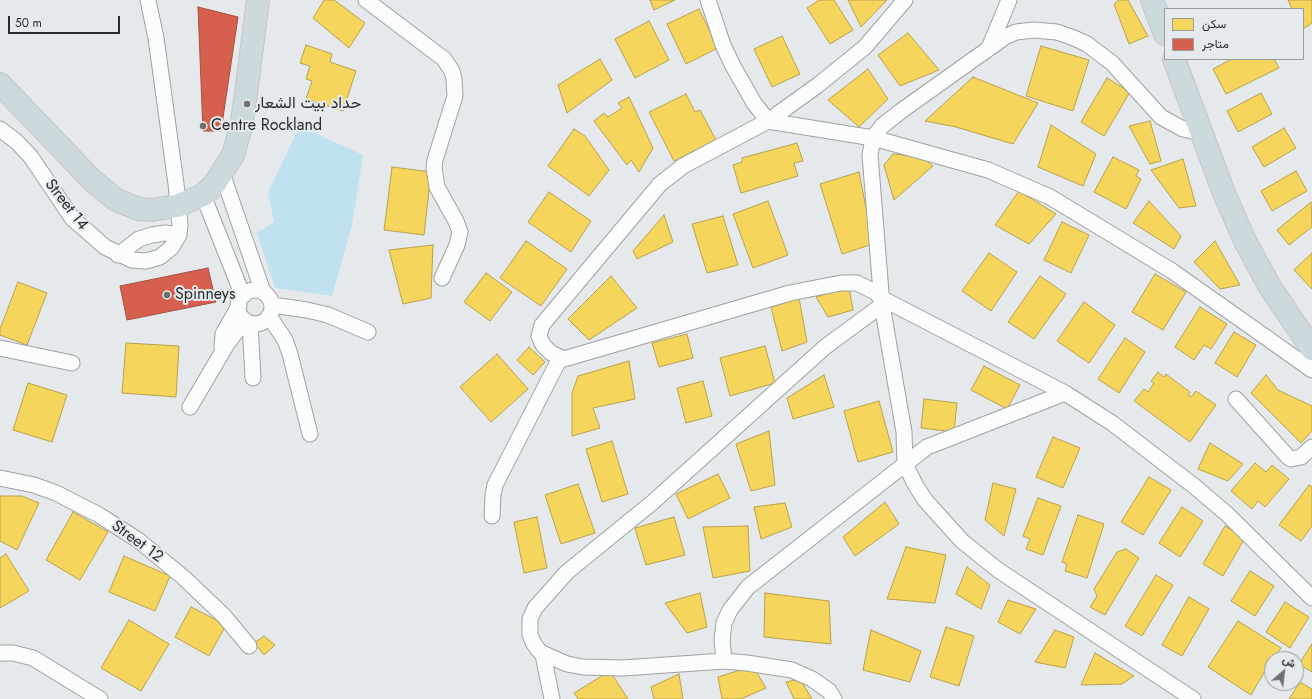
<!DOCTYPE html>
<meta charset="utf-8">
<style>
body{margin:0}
#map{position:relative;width:1312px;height:699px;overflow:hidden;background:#e6e9eb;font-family:Jost,Vazirmatn,sans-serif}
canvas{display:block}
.legend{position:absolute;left:1164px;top:8px;width:140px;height:52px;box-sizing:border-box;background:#e5eaec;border:1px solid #9a9e9f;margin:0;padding:5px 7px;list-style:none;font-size:12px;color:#2a2c2c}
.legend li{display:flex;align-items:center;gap:8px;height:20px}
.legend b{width:20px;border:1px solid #9a9e9f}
.north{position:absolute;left:1264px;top:651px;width:40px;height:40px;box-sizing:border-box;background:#e5eaec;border:1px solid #9a9e9f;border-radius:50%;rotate:28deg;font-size:11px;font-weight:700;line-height:16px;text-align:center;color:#2a2c2c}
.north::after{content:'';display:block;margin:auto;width:14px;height:18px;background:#6c6e6f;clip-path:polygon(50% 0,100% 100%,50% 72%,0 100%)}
.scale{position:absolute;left:8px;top:16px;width:112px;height:18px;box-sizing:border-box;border:2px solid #2a2c2c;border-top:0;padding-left:5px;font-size:12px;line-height:14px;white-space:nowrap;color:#2a2c2c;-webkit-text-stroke:3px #e5eaec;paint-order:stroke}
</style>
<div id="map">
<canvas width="1312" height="699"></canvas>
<ul class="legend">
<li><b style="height:11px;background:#f6d55c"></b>سكن</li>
<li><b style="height:11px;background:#d6604d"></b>متاجر</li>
</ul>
<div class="north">ش</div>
<div class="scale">50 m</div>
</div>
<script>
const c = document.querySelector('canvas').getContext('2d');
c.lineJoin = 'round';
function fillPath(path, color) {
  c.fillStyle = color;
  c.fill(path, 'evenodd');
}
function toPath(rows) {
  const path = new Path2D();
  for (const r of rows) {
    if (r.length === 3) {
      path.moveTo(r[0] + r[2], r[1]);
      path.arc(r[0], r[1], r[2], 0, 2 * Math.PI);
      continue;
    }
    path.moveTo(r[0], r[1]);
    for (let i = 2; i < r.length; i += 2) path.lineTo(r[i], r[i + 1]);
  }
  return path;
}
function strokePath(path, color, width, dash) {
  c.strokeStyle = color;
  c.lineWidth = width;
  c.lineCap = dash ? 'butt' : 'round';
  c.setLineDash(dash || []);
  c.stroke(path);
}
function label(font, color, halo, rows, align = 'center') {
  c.font = font + ' Jost,Vazirmatn,sans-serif';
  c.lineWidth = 4;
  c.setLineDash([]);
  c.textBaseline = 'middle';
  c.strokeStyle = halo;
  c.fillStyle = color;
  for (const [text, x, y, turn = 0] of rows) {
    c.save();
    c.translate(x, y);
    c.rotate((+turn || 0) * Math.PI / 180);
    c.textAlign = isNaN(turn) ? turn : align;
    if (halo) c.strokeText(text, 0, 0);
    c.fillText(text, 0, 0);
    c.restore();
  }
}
fillPath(toPath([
 [300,126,363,155,352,225,332,296,275,288,257,233,274,222,268,192]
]), '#bfe2ee');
const homes = toPath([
 [324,0,334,0,365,23,349,48,313,18,324,0],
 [650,0,675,0,654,10,650,0],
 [819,0,834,0,853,30,830,44,807,8,819,0],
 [848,0,887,0,861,27,848,0],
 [1119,0,1128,0,1148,36,1129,44,1114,4,1119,0],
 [1288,0,1312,0,1312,23,1303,29,1303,9,1292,9,1288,0],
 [699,9,718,48,686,64,667,24,699,9],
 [649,21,669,60,635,78,615,39,649,21],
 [908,33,939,70,900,86,878,55,908,33],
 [782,36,800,74,772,87,754,49,782,36],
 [306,45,332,54,330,62,356,71,343,111,306,99,312,81,306,79,310,66,300,63,306,45],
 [1041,46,1089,60,1073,111,1026,96,1041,46],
 [600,59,612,80,567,113,558,85,600,59],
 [1232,59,1274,59,1279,68,1226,94,1213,69,1232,59],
 [868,69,888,99,859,127,828,100,868,69],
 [973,77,1038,103,1013,144,956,127,925,121,973,77],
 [1107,78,1130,92,1104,136,1081,122,1107,78],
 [1261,93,1272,114,1238,132,1227,111,1261,93],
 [686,94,695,112,700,110,716,140,674,161,649,112,686,94],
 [629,97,653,148,639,172,631,160,627,165,594,121,604,113,608,117,622,108,618,103,629,97],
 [1150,121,1161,161,1150,164,1129,126,1150,121],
 [1051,125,1096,154,1083,186,1038,167,1051,125],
 [1284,128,1296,148,1264,167,1252,147,1284,128],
 [574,129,585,136,609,170,589,196,548,166,574,129],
 [797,143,803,161,794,163,798,176,741,193,733,165,742,162,742,158,797,143],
 [893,154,922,157,933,166,894,200,884,165,893,154],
 [1113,157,1139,170,1136,176,1141,179,1126,209,1094,192,1113,157],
 [1183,159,1196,206,1179,208,1151,170,1183,159],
 [392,167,431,172,424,235,384,230,392,167],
 [1296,171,1307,191,1272,211,1261,191,1296,171],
 [859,172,873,244,842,254,820,184,859,172],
 [1019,191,1056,214,1029,244,995,225,1019,191],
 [549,192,591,221,571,252,528,222,549,192],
 [768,201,788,255,753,268,733,214,768,201],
 [1149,201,1181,236,1174,249,1133,223,1149,201],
 [1311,202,1312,227,1289,245,1277,230,1311,202],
 [664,215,673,242,637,259,633,251,664,215],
 [723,216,738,265,707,273,692,224,723,216],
 [1062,222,1089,235,1071,273,1044,260,1062,222],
 [526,241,567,269,541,306,500,278,526,241],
 [1215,241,1240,285,1220,289,1194,262,1215,241],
 [433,245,431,298,403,304,389,250,433,245],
 [989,253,1017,272,991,311,962,291,989,253],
 [1312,253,1312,289,1294,270,1312,253],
 [486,273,512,292,490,321,464,302,486,273],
 [1155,274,1186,292,1163,330,1132,312,1155,274],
 [611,276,637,308,589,340,568,319,611,276],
 [1040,276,1066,294,1034,339,1008,322,1040,276],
 [18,282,47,293,27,345,0,335,0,329,18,282],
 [849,287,853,310,828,317,816,297,849,287],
 [799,298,807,342,782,351,771,307,799,298],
 [1084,302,1115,325,1089,363,1057,341,1084,302],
 [1200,307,1227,324,1211,349,1204,345,1194,360,1175,347,1200,307],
 [1234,332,1256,345,1237,377,1215,363,1234,332],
 [687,334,693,358,659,367,652,343,687,334],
 [1125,338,1145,352,1119,393,1098,379,1125,338],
 [126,343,179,346,176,397,122,393,126,343],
 [765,346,775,383,730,396,720,358,765,346],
 [529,347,545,362,533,375,517,360,529,347],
 [497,354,528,389,491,422,460,387,497,354],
 [629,361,635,399,593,408,600,428,572,436,572,393,578,376,629,361],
 [984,366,1020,385,1007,409,971,390,984,366],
 [1158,372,1164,377,1166,374,1190,392,1188,395,1191,397,1196,391,1216,405,1190,442,1134,401,1144,389,1148,392,1154,383,1151,381,1158,372],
 [824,375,834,407,793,419,787,398,824,375],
 [1266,375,1278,390,1312,406,1312,431,1301,443,1251,393,1266,375],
 [703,381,712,416,686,423,677,388,703,381],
 [28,383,67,395,52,442,13,430,28,383],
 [924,399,957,403,954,432,921,428,924,399],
 [879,401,893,452,858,462,844,411,879,401],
 [769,431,775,485,751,491,736,444,769,431],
 [1053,437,1080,448,1063,488,1036,477,1053,437],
 [612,441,628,494,602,502,586,449,612,441],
 [1210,443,1243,464,1228,481,1198,469,1210,443],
 [1255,463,1266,472,1272,465,1289,479,1265,507,1258,501,1252,509,1231,491,1255,463],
 [718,474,730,498,688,519,676,494,718,474],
 [1149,477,1171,490,1143,535,1121,522,1149,477],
 [993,483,1016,489,1004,536,985,520,993,483],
 [578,484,595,533,561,544,545,495,578,484],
 [1309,485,1312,487,1312,526,1301,541,1279,525,1309,485],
 [0,496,22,496,39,503,17,550,0,541,0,496],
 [1038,498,1061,506,1043,555,1026,549,1030,539,1023,536,1038,498],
 [885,502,899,524,855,556,843,537,885,502],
 [785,503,792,527,761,539,754,507,785,503],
 [1182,507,1203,521,1180,557,1159,543,1182,507],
 [73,512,108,532,80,580,46,560,73,512],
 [1078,515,1104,524,1087,578,1065,571,1067,564,1062,562,1078,515],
 [537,517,547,568,524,573,514,522,537,517],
 [674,517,685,555,646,565,635,528,674,517],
 [748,526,750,571,713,578,703,527,748,526],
 [1225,526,1245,538,1223,576,1203,564,1225,526],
 [906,547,946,555,935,603,887,599,906,547],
 [1126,549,1139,558,1105,615,1090,607,1097,596,1094,589,1117,552,1126,549],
 [6,554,29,591,0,608,0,558,6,554],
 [124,556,170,576,155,611,109,592,124,556],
 [967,567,990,585,981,609,956,594,967,567],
 [1250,571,1274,586,1255,616,1231,601,1250,571],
 [1156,575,1173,585,1142,636,1125,626,1156,575],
 [700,593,707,627,687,633,665,603,700,593],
 [765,593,829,601,831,644,764,637,765,593],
 [1189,597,1209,609,1182,656,1162,645,1189,597],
 [1008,600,1036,609,1020,634,998,622,1008,600],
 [1285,602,1309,617,1290,648,1266,632,1285,602],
 [191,607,226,625,209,656,175,637,191,607],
 [129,620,169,644,141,691,101,668,129,620],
 [1238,621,1281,648,1272,659,1251,695,1208,667,1238,621],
 [946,627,974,636,959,686,930,677,946,627],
 [871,630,921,651,910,682,863,670,871,630],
 [1055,630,1074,637,1065,668,1035,662,1055,630],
 [264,636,275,645,264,655,254,643,264,636],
 [1312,644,1312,672,1299,664,1312,644],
 [1095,653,1134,676,1122,684,1081,685,1095,653],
 [753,666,766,688,741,699,722,699,718,677,753,666],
 [610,671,628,699,578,699,574,693,610,671],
 [679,674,683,699,654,699,651,687,679,674],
 [800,679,812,699,794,699,786,682,800,679],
 [1300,682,1312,689,1312,699,1289,699,1300,682]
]);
fillPath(homes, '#f6d55c');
strokePath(homes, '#b9a24e', 1);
const shops = toPath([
 [198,7,238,17,221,131,203,131,198,7],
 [208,268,216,302,127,320,120,286,208,268]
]);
fillPath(shops, '#d6604d');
strokePath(shops, '#a25043', 1);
const minor = toPath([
 [366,0,444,59,452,71,454,79,455,96,435,160,434,168,437,187,456,221,460,232,457,245,442,278],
 [708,0,723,45,733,66,754,103,768,121,873,138,895,144,988,170,1050,197,1172,271,1312,370],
 [905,0,865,47,818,85,768,121,683,166,660,184,542,325,539,336,543,345,551,353,564,359,790,293,841,283,857,283,875,292,881,298,1065,393,1112,423,1194,486,1227,514,1312,598],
 [989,48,1009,0],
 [0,129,17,142,31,157,72,218,105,247,132,260,146,261,160,257,171,248,179,235,180,225,176,184,156,38,148,0],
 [222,173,263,292],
 [203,195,243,296],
 [118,255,139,239,152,235,165,233,179,235],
 [255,307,17],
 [272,305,307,310,328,315,368,332],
 [269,316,285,340,290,354,310,434],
 [250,323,253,378],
 [222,347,223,334,239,306],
 [0,348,72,363],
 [1236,399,1288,457,1291,459,1301,457,1312,447],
 [190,407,227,344,245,320],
 [0,478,34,485,56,493,99,515,138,540,183,577,224,616,249,646],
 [492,516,493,495,495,485,560,358],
 [0,653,13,653,33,658,100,699],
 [543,655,552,699],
 [724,661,722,640,724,623,730,610,748,587,927,447,1065,393],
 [834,699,829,691,812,679,792,670,747,663,724,661,623,668,583,667,567,664,540,652,534,644,530,635,530,619,535,608,567,572,653,502,825,347,882,305],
 [1193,699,998,570,962,541,925,500,916,486,905,464,904,432,882,305,870,155,873,138,882,126,901,111,1005,37,1016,32,1034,30,1057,32,1074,38,1087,44,1112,63,1161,117,1183,129,1201,133]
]);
const highway = toPath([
 [1152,0,1165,34],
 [1174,59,1224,193,1245,241,1270,287,1312,349],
 [0,84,92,180,116,200,139,209,151,210,177,206,203,195,214,185,233,155,241,127,245,101,258,0]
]);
strokePath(minor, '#a0a2a3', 17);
strokePath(highway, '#c4c5c6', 24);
strokePath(minor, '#fbfcfc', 15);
strokePath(highway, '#ccdadd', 22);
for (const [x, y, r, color] of [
 [247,104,4,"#6c6e6f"],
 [203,126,4,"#6c6e6f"],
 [167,295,4,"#6c6e6f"]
]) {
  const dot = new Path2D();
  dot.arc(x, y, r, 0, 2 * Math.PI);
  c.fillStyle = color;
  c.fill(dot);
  strokePath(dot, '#e5eaec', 1.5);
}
label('16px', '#2a2c2c', '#e5eaec', [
 ["حداد بيت الشعار",255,104],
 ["Centre Rockland",211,126],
 ["Spinneys",175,295]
], 'left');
label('16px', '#2a2c2c', '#e5eaec', [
 ["Street 14",66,205,52],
 ["Street 12",137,542,36]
]);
</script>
